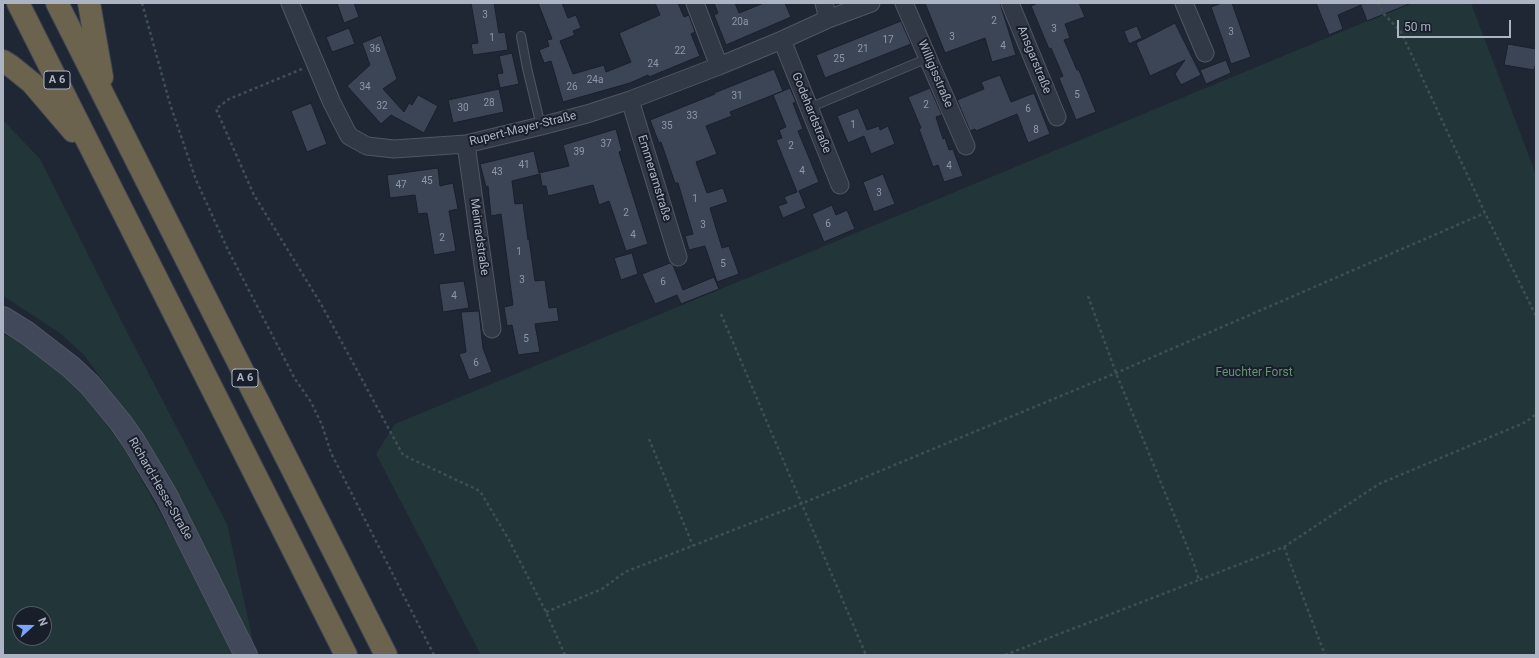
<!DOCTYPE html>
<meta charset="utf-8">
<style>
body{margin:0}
#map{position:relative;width:1539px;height:658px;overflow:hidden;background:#1f2735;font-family:Roboto,sans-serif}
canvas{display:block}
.frame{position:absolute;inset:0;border:4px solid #acb3c3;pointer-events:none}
.north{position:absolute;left:12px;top:606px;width:40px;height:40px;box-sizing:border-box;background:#181e2a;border:1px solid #535a67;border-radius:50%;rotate:69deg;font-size:11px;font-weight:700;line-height:16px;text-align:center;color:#acb3c3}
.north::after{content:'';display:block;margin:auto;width:14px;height:18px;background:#7da4f8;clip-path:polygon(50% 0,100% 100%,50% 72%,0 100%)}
.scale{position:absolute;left:1397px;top:20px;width:114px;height:18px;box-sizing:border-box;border:2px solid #acb3c3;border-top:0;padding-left:5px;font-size:12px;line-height:14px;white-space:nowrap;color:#acb3c3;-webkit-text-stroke:3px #181e2a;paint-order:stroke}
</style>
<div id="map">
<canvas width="1539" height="658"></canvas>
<div class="frame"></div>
<div class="north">N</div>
<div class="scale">50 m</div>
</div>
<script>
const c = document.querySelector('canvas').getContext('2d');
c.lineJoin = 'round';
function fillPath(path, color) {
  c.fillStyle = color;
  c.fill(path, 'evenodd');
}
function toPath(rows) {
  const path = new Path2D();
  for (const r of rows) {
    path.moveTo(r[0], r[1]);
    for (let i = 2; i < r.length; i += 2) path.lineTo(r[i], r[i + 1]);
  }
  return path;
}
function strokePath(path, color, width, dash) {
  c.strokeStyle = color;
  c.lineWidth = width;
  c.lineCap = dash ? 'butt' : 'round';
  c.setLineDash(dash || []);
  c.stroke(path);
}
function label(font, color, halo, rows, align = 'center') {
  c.font = font + ' Roboto,sans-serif';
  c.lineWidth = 4;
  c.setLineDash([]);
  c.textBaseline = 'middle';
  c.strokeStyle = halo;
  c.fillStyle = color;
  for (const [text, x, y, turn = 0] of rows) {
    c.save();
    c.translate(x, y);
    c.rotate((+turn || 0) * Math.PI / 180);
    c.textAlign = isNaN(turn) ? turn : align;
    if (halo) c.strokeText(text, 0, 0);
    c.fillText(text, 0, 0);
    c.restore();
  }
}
fillPath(toPath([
 [1411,3,1471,3,1536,175,1536,655,481,655,376,454,395,424],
 [3,120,40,159,127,332,227,524,254,646,146,440,84,355,60,333,3,296],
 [3,334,27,345,68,375,122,445,181,550,233,655,3,655],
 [20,614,44,614,44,638,20,638]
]), '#223538');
const building = toPath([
 [337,3,354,3,359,17,344,23,337,3],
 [471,3,494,3,499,33,505,32,508,50,473,55,471,44,478,43,471,3],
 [538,3,562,3,568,18,576,15,581,28,573,31,575,35,560,41,573,74,604,65,606,72,631,62,619,33,660,15,655,3,678,3,684,17,689,15,695,32,691,34,700,56,649,77,648,75,630,83,563,102,551,61,544,63,539,50,549,46,547,40,552,39,538,3],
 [714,3,735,3,739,13,764,3,785,3,791,17,726,45,714,15,718,13,714,3],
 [925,3,1000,3,1016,55,992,62,985,38,945,53,925,3],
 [1038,3,1079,3,1085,17,1065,24,1070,38,1064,40,1077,70,1079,70,1096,112,1076,120,1059,78,1063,76,1051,48,1049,49,1031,6,1038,3],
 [1222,3,1232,3,1251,57,1231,64,1211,7,1222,3],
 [1316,3,1409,3,1409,4,1367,21,1361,5,1338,15,1343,29,1329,35,1316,3],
 [901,21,911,44,825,78,816,55,901,21],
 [1175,23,1201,75,1181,85,1175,74,1185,60,1150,76,1136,43,1175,23],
 [1137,26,1142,38,1129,44,1124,31,1137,26],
 [349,28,355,44,332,52,326,37,349,28],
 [381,35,397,79,383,89,404,112,409,103,412,105,418,95,438,106,424,133,391,115,381,124,347,86,370,65,362,43,381,35],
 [1508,44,1536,49,1536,63,1534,70,1504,65,1508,44],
 [512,53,519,84,500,88,497,74,503,73,499,56,512,53],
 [1226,60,1231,73,1206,84,1200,70,1226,60],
 [774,69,783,91,730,112,732,116,706,126,717,154,696,162,707,193,723,188,728,202,710,208,722,248,729,246,739,274,717,282,705,246,689,250,685,236,693,234,678,183,675,183,661,142,659,143,650,120,715,94,714,93,774,69],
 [1000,75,1011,102,1034,93,1050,134,1028,143,1017,114,976,131,975,129,970,131,957,100,984,89,981,82,1000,75],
 [790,88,796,102,793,103,803,129,798,131,819,182,799,191,806,208,783,218,778,206,787,203,784,197,797,192,776,140,782,138,779,130,786,127,773,95,790,88],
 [930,88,942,115,936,117,943,139,945,138,949,150,953,149,963,176,944,182,938,165,933,167,919,129,921,128,908,97,930,88],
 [499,89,504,112,453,123,448,100,499,89],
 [311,103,327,144,307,152,291,111,311,103],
 [858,108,867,130,879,126,880,130,888,126,895,144,871,154,864,136,848,143,837,116,858,108],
 [616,129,622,151,619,152,648,244,626,251,609,201,599,205,593,185,548,196,546,186,542,186,540,174,512,181,515,204,523,203,528,240,529,239,535,281,545,280,549,308,557,307,559,321,535,324,540,352,518,355,512,325,507,326,504,307,513,305,501,214,491,216,488,186,486,187,480,164,534,151,539,173,569,166,563,145,616,129],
 [438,168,440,186,453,183,458,209,449,211,456,251,434,255,427,213,418,214,415,195,390,198,387,175,438,168],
 [883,174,895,204,874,212,863,182,883,174],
 [832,205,836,215,847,210,855,229,824,242,812,214,832,205],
 [632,253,638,274,621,280,614,258,632,253],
 [670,263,673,265,683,290,714,277,719,289,681,304,677,295,655,304,642,274,670,263],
 [464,281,469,308,443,312,439,284,464,281],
 [479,311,483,348,492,372,469,380,459,354,466,352,461,312,479,311]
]);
fillPath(building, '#3b4556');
strokePath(building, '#1a202d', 1);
const lane = toPath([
 [521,36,527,68,541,126],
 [809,108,928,58]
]);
const street = toPath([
 [290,3,332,103,349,136,367,146,394,149,466,144,541,126,587,114,630,100,719,66,782,40,828,19,871,3],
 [695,3,719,66],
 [824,3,828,19],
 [904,3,966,146],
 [1010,3,1057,117],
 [1184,3,1205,53],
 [782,40,840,185],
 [630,100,678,257],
 [466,144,492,329]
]);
const secondary = toPath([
 [3,318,27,333,71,367,90,385,121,423,133,440,167,497,246,655]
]);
const highway = toPath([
 [18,3,346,655],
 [57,3,386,655],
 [89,3,102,77],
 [3,61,11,66,32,83,73,131]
]);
strokePath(lane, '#505664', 10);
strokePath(street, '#505664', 19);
strokePath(secondary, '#505664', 24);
strokePath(highway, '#3d4351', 24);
strokePath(toPath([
 [142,3,170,104,196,180,228,250,295,379,311,402,322,425,331,453,434,655],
 [1378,3,1383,13,1401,32,1485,213,1536,316],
 [302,69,229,99,216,109,254,195,321,304,403,455,480,491,509,540,546,612,565,655],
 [1088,296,1116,373,1193,561,1199,580,1284,547,1379,484,1526,422,1536,414],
 [721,314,866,655],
 [649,439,693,546],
 [1284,547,1325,655],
 [546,612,602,589,625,572,803,503,1116,373,1485,213],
 [1005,655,1199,580]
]), '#3e5054', 2.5, [3, 3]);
strokePath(lane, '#323946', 8);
strokePath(street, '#323946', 17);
strokePath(secondary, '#404859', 22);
strokePath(highway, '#6c634f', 22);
label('10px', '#9098a8', null, [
 ["3",485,15],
 ["2",994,21],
 ["20a",740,22],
 ["3",1054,29],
 ["3",1231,32],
 ["3",952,37],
 ["1",492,38],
 ["17",888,40],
 ["4",1003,46],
 ["36",375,49],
 ["21",863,49],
 ["22",680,51],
 ["25",839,59],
 ["24",653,64],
 ["24a",595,80],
 ["34",365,87],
 ["26",572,87],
 ["5",1077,95],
 ["31",737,96],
 ["28",489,103],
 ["2",926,105],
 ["32",382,106],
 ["30",463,108],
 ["6",1028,109],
 ["33",692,116],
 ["1",853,125],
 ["35",667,126],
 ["8",1036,130],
 ["37",606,144],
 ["2",791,146],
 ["39",579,152],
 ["41",524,165],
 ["4",949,166],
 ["4",802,171],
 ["43",497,172],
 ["45",427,181],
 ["47",401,185],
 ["3",879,193],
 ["1",695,199],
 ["2",626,213],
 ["6",828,224],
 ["3",703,225],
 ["4",633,235],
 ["2",442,238],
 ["1",519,252],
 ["5",723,264],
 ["3",522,280],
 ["6",663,282],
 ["4",454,296],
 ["5",526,339],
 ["6",476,363]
]);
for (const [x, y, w] of [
 [57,80,26],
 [245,378,26]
]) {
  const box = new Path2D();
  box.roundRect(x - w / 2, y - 9, w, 18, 3);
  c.fillStyle = '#181e2a';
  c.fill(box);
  strokePath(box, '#acb3c3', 1);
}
label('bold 11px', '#acb3c3', null, [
 ["A 6",57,80],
 ["A 6",245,378]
]);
label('12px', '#acb3c3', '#181e2a', [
 ["Ansgarstraße",1034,60,68],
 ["Willigisstraße",935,74,67],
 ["Godehardstraße",811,113,68],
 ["Rupert-Mayer-Straße",523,129,-14],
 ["Emmeramstraße",654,178,73],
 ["Meinradstraße",479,237,82],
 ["Richard-Hesse-Straße",160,489,60]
]);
label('12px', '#649372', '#181e2a', [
 ["Feuchter Forst",1254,373]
]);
</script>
